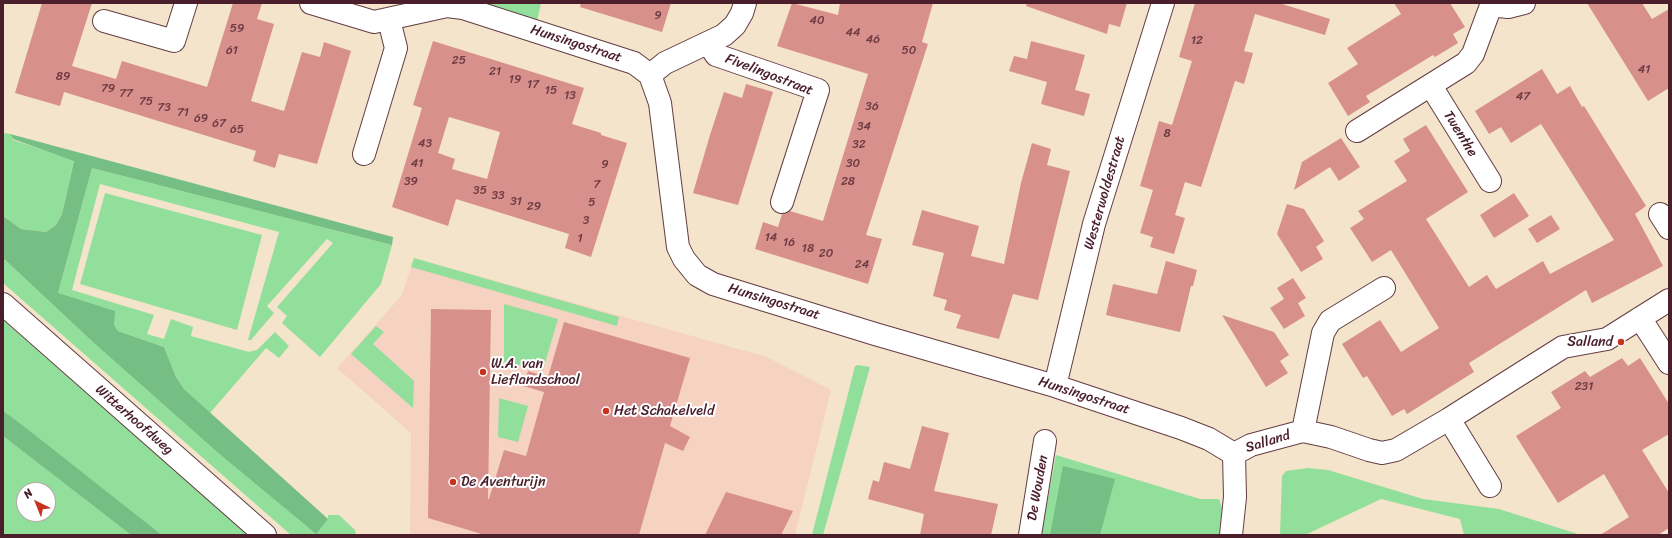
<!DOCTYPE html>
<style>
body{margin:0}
#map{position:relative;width:1672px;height:538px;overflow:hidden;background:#f3e4cb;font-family:Sriracha,sans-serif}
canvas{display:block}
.frame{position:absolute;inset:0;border:4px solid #4a1f2b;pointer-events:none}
.north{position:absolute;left:16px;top:482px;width:40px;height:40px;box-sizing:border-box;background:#fff;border:1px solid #b7a5aa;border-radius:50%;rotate:317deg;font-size:11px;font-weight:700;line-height:16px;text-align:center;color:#4a1f2b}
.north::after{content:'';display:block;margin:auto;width:14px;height:18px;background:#c8321e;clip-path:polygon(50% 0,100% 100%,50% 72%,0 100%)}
</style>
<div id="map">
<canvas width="1672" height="538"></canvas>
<div class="frame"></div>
<div class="north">N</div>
</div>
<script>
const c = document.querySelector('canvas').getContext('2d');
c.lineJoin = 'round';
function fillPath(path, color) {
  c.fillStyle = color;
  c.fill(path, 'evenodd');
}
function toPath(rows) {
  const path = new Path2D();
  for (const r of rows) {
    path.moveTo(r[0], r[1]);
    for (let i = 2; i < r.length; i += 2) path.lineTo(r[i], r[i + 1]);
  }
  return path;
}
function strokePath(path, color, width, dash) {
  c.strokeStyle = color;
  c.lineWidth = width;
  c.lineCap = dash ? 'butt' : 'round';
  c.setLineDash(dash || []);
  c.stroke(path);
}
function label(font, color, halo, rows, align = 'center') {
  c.font = font + ' Sriracha,sans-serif';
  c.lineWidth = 4;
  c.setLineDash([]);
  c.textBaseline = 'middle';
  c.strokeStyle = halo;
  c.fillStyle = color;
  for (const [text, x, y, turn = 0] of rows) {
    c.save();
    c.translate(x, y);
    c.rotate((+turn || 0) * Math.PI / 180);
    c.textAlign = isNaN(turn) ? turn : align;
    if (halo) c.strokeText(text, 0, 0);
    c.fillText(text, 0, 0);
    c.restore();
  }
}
fillPath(toPath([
 [414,258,767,357,831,390,795,535,410,535,411,433,337,368,402,295]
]), '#f6d2c3');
fillPath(toPath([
 [473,3,541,3,537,21],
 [3,133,10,134,13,140,74,160,62,214,56,225,46,232,21,229,3,216],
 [92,168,392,245,381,284,320,357,282,323,287,316,277,307,333,243,327,239,267,306,274,313,251,340,248,340,279,232,100,184,72,290,154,315,147,334,164,339,171,319,193,327,191,336,249,352,257,350,275,332,289,346,279,358,266,348,210,413,184,389,176,377,164,347,118,331,114,325,58,293],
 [105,193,262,235,237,330,80,284],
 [3,258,95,344,217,452,315,533,328,519,328,515,339,515,355,530,356,535,291,535,3,283],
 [414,258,619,317,617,326,411,267],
 [504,304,558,319,543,370,504,362],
 [3,320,249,535,162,535,3,411],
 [376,326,384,332,373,344,414,381,413,408,351,354],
 [858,365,870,367,823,535,812,535,855,366],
 [499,398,528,406,518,442,498,437],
 [3,436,131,535,3,535],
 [24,490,48,490,48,514,24,514],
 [1056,455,1200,499,1219,499,1222,508,1219,535,1041,535],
 [1308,468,1328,470,1423,499,1499,509,1581,535,1464,535,1460,519,1381,499,1305,535,1280,535,1282,476,1286,471]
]), '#92df9c');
fillPath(toPath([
 [10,134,393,237,392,245,92,168,58,293,115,311,114,325,118,331,164,347,176,377,184,389,328,519,316,534,217,452,95,344,3,258,3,216,21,229,46,232,56,225,62,214,74,161,13,139],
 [3,411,17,421,162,535,131,535,3,436],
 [1063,466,1115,479,1100,535,1050,535]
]), '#75be84');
fillPath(toPath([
 [42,3,92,3,72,66,116,79,122,61,207,87,233,3,262,3,257,19,274,24,251,101,284,111,302,52,320,57,324,42,351,51,317,164,279,154,275,168,253,161,256,151,64,92,60,106,15,93],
 [581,3,671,3,662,32,580,7],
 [792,3,838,15,840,3,933,3,922,42,928,44,866,235,882,239,868,284,755,249,763,222,778,227,782,214,790,211,823,221,868,74,777,46],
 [1027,3,1127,3,1120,27,1109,24,1107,34,1026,6],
 [1195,3,1279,3,1330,19,1325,35,1255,14,1244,51,1253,53,1244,84,1235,81,1201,187,1185,182,1175,215,1185,218,1174,254,1150,247,1153,237,1140,233,1153,190,1140,186,1159,121,1172,125,1192,61,1179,57],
 [1394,3,1450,3,1465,27,1453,34,1458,43,1435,57,1433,55,1366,96,1370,102,1348,116,1328,83,1358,64,1347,48,1401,14],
 [1587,3,1642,3,1652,19,1669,9,1669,88,1648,101],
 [433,41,584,88,572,124,601,133,601,135,627,143,591,257,565,248,569,234,456,199,448,226,392,207,422,108,413,105],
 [449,117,500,132,487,179,452,169,455,159,438,153],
 [1031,41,1085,55,1075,90,1090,94,1084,116,1041,104,1047,82,1009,71,1014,56,1027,59],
 [1542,69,1557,94,1570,86,1582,107,1584,106,1646,206,1635,214,1663,266,1592,303,1586,290,1469,363,1474,372,1407,414,1404,409,1392,416,1367,376,1363,378,1342,344,1380,320,1401,352,1439,328,1391,250,1372,262,1350,228,1364,219,1358,211,1407,181,1394,161,1410,151,1403,139,1426,125,1468,192,1426,219,1469,287,1487,275,1496,289,1543,261,1550,274,1614,240,1541,124,1511,143,1501,127,1489,134,1475,111],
 [746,84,773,92,738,205,693,193,710,135,724,92,742,98],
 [1341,138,1360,167,1339,181,1330,167,1294,190,1302,162],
 [1032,143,1051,149,1047,165,1070,171,1038,300,1013,294,999,339,956,328,961,315,944,310,947,300,933,296,944,253,912,245,922,210,979,226,971,256,1004,264,1021,183],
 [1514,193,1529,216,1494,238,1480,215],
 [1287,204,1304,209,1324,241,1316,247,1323,259,1301,272,1277,234],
 [1551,215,1560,229,1537,243,1528,229],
 [1166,261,1197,270,1193,286,1191,286,1180,332,1106,315,1113,284,1157,294],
 [1293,278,1306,298,1298,303,1305,316,1284,329,1270,308,1284,299,1277,288],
 [431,309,491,310,488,499,489,499,504,450,526,456,544,392,523,386,528,371,548,377,564,322,690,358,670,426,690,437,683,451,665,443,639,535,485,535,428,518],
 [1222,315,1274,332,1289,355,1280,361,1288,373,1266,387],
 [1622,358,1628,366,1640,358,1669,404,1669,434,1642,450,1669,493,1669,528,1658,535,1600,535,1629,517,1604,474,1558,503,1516,436,1561,408,1551,392,1585,371,1590,377],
 [922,426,949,433,934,491,998,504,991,535,920,535,924,514,868,499,873,480,879,482,884,462,910,469],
 [726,492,793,511,781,535,705,535]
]), '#d8908c');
const minor = toPath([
 [311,3,374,22,447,6,463,8,634,63,650,75,660,103,678,247,684,259,697,275,713,284,875,334,1055,386,1181,428,1209,439,1234,454],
 [1493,3,1499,6,1508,7,1524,3],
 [104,21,174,41,186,3],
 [708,43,716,55,818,90,782,202],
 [650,75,665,63,724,35,735,25,742,13,745,3],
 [1431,86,1490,181],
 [1357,131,1466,63,1473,54,1492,3],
 [364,154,396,48,389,20],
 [1660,214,1669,228],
 [1640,318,1669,363],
 [1055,386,1094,224,1163,3],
 [1449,419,1490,486],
 [1303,431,1323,333,1330,321,1384,288],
 [1234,454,1251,445,1303,431,1331,437,1369,450,1382,453,1396,450,1449,419,1563,347,1607,339,1669,300],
 [1030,535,1045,441],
 [1231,535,1235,497,1234,454]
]);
const tertiary = toPath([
 [3,304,265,535]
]);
strokePath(minor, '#633d43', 24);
strokePath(tertiary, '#633d43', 24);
strokePath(minor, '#fff', 22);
strokePath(tertiary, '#fff', 22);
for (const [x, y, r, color] of [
 [1621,342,4,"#c8321e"],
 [483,372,4,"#c8321e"],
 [606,411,4,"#c8321e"],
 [453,482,4,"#c8321e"]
]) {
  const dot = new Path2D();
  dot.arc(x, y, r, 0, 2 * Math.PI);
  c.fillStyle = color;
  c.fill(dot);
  strokePath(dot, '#fff', 1.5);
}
label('12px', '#6e3b43', null, [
 ["9",658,16],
 ["40",817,21],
 ["59",237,29],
 ["44",853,33],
 ["46",873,40],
 ["12",1197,41],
 ["61",232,51],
 ["50",909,51],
 ["25",459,61],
 ["41",1644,70],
 ["21",495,72],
 ["89",63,77],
 ["19",515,80],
 ["17",533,85],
 ["79",108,89],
 ["15",551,91],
 ["77",126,94],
 ["13",570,96],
 ["47",1523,97],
 ["75",146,102],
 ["36",872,107],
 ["73",164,108],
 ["71",183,113],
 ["69",201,119],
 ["67",219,124],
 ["34",864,127],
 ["65",237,130],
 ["8",1167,134],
 ["43",425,144],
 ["32",859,145],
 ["41",417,164],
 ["30",853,164],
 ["9",605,165],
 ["39",411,182],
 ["28",848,182],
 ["7",597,185],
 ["35",480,191],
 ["33",498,196],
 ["31",516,202],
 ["5",592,203],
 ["29",534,207],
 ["3",586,221],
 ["14",771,238],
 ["1",580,239],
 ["16",789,243],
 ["18",808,249],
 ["20",826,254],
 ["24",862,265],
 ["231",1584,387]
]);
label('14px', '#4a1f2b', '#fff', [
 ["Hunsingostraat",576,44,18],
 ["Fivelingostraat",769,75,21],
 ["Twenthe",1460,134,58],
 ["Westerwoldestraat",1105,193,-74],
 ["Hunsingostraat",774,302,17],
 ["Hunsingostraat",1084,396,18],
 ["Witterhoofdweg",134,420,41],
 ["Salland",1268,442,-17],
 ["De Wouden",1038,488,-80]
]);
label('14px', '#4a1f2b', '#fff', [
 ["Salland",1613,342,"right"],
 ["W.A. van",491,364],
 ["Lieflandschool",491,380],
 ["Het Schakelveld",614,411],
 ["De Aventurijn",461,482]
], 'left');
</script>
